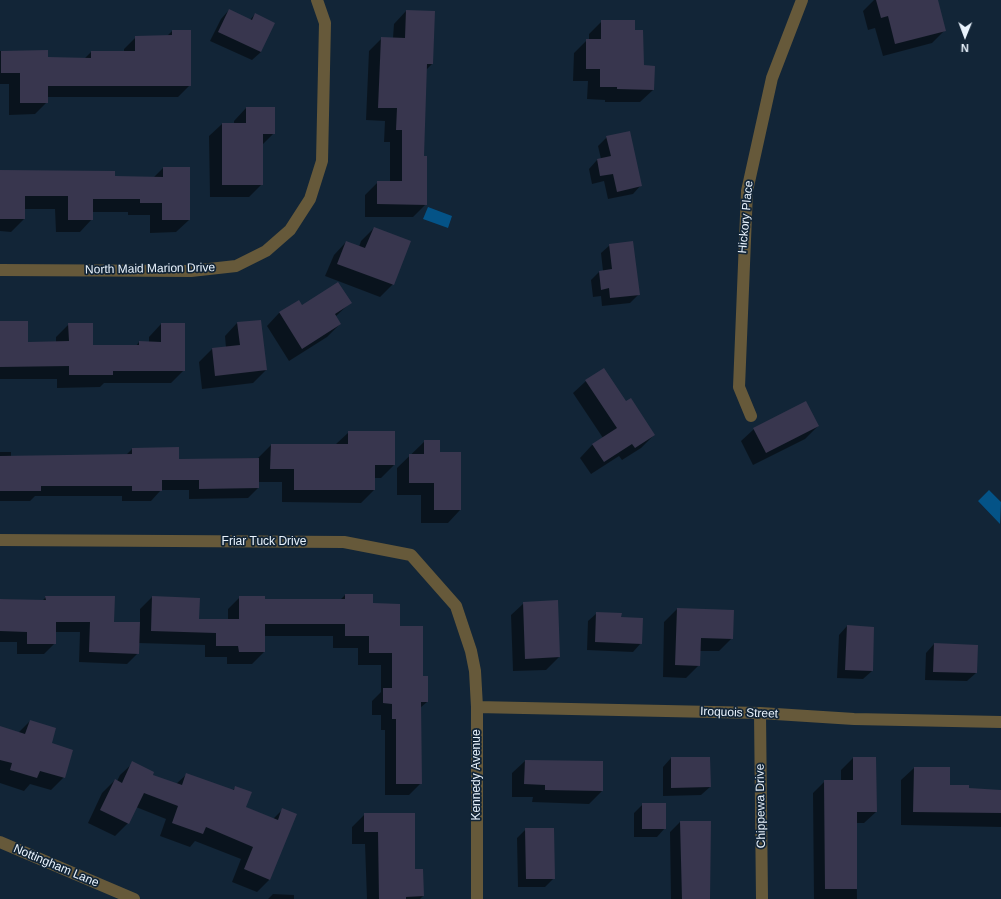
<!DOCTYPE html>
<style>
body{margin:0}
#map{position:relative;width:1001px;height:899px;overflow:hidden;background:#122537;font-family:Arial,sans-serif}
canvas{display:block}
.north{position:absolute;left:945px;top:16px;width:40px;height:40px;-webkit-text-stroke:3px #122537;paint-order:stroke;rotate:181deg;font-size:11px;font-weight:700;line-height:16px;text-align:center;color:#e9f3fd}
.north::after{content:'';display:block;margin:auto;width:14px;height:18px;background:#e9f3fd;clip-path:polygon(50% 0,100% 100%,50% 72%,0 100%)}
</style>
<div id="map">
<canvas width="1001" height="899"></canvas>
<div class="north">N</div>
</div>
<script>
const c = document.querySelector('canvas').getContext('2d');
c.lineJoin = 'round';
function fillPath(path, color) {
  c.fillStyle = color;
  c.fill(path, 'evenodd');
}
function toPath(rows) {
  const path = new Path2D();
  for (const r of rows) {
    path.moveTo(r[0], r[1]);
    for (let i = 2; i < r.length; i += 2) path.lineTo(r[i], r[i + 1]);
  }
  return path;
}
function strokePath(path, color, width, dash) {
  c.strokeStyle = color;
  c.lineWidth = width;
  c.lineCap = dash ? 'butt' : 'round';
  c.setLineDash(dash || []);
  c.stroke(path);
}
function label(font, color, halo, rows, align = 'center') {
  c.font = font + ' Arial,sans-serif';
  c.lineWidth = 3.5;
  c.setLineDash([]);
  c.textBaseline = 'middle';
  c.strokeStyle = halo;
  c.fillStyle = color;
  for (const [text, x, y, turn = 0] of rows) {
    c.save();
    c.translate(x, y);
    c.rotate((+turn || 0) * Math.PI / 180);
    c.textAlign = isNaN(turn) ? turn : align;
    if (halo) c.strokeText(text, 0, 0);
    c.fillText(text, 0, 0);
    c.restore();
  }
}
fillPath(toPath([
 [428,207,452,216,448,228,423,219],
 [989,490,1001,502,1000,524,978,501]
]), '#045387');
fillPath(toPath([
 [874,0,937,0,945,30,932,43,883,56,875,28,868,30,863,11],
 [229,10,250,20,255,14,261,52,252,60,210,41,221,19],
 [406,11,432,64,426,70,423,157,426,204,413,217,365,217,365,195,378,182,390,182,390,142,384,142,385,121,366,120,369,51,382,38,393,38,394,24],
 [602,21,634,31,643,66,653,90,640,102,605,102,605,100,587,99,588,81,573,81,574,53,587,40,589,40,589,34],
 [172,31,190,85,178,97,47,97,47,102,35,114,9,115,9,84,0,84,0,51,47,51,47,58,84,59,91,52,124,52,124,49,136,37,167,36],
 [246,108,274,133,262,145,262,184,249,197,210,197,209,136,222,124,234,124,234,121],
 [607,137,641,185,633,194,608,199,604,181,592,184,589,169,597,160,601,159,598,146],
 [163,168,189,220,176,232,150,233,150,215,128,215,128,212,92,212,92,219,80,232,56,232,55,209,24,209,24,219,11,232,0,231,0,171,114,177,153,178],
 [374,228,393,284,380,297,325,276,334,255,346,242,359,247,361,241],
 [610,245,639,294,630,303,602,306,601,296,593,297,591,280,599,272,603,271,601,253],
 [298,301,301,306,350,303,335,317,340,324,327,337,289,361,267,326,279,313],
 [0,323,27,343,56,343,56,337,69,324,92,346,136,346,139,342,149,343,149,337,161,324,184,370,171,383,104,383,100,387,57,388,57,379,0,379],
 [237,323,266,370,253,383,202,389,199,362,212,349,226,348,225,336],
 [586,381,625,402,654,435,641,448,622,460,619,456,591,474,580,458,592,445,603,438,573,393],
 [818,426,805,439,753,465,741,441,754,429],
 [349,432,394,465,381,478,374,478,374,490,361,503,282,502,282,482,258,482,258,488,248,498,189,499,189,490,161,490,151,501,122,501,122,496,35,496,30,501,0,501,0,452,11,452,11,457,126,455,132,449,178,460,258,458,271,445,336,444],
 [425,441,439,453,460,453,460,510,448,523,421,523,421,495,397,495,397,468],
 [345,595,372,604,399,627,422,677,427,702,420,708,421,783,409,795,385,795,385,730,381,730,381,715,372,715,372,701,381,692,381,665,358,665,358,648,333,648,333,636,264,636,264,652,252,664,227,664,227,657,205,657,205,645,138,643,138,653,127,664,79,662,80,632,55,632,55,643,44,654,17,654,17,642,0,642,0,599,42,601,46,597,113,623,140,623,140,609,152,597,198,620,228,620,228,609,240,597,264,600,340,600],
 [524,603,559,657,546,670,513,671,511,615],
 [677,609,732,638,719,651,699,651,699,665,686,678,663,677,664,622],
 [597,613,620,618,641,643,633,652,587,650,588,621],
 [847,626,872,671,863,679,837,678,839,635],
 [934,644,976,673,967,681,925,680,926,653],
 [30,721,50,744,64,777,51,790,30,784,24,791,0,783,0,728,18,733],
 [671,758,710,787,701,795,663,796,663,767],
 [853,758,875,758,876,812,864,823,856,823,857,899,814,899,813,793,825,781,841,781,841,770],
 [525,761,602,791,589,804,532,802,533,797,512,797,512,773],
 [133,763,151,775,176,784,187,774,232,791,236,787,245,807,273,819,283,809,270,879,257,892,232,882,241,859,195,841,190,847,160,836,166,819,136,807,128,823,115,836,88,823,102,793,115,780,117,781,120,775],
 [914,768,949,786,968,789,1001,791,1001,827,901,825,901,780],
 [643,804,665,828,657,837,634,837,634,813],
 [365,814,414,870,423,896,420,899,367,899,365,844,352,844,352,827],
 [680,822,709,899,671,899,670,832],
 [526,829,554,878,545,887,518,887,517,838],
 [273,894,294,895,294,899,268,899]
]), '#0007');
fillPath(toPath([
 [876,0,938,0,946,31,895,44,888,16,881,18],
 [229,9,252,20,255,13,275,23,261,52,218,32],
 [406,10,435,11,433,64,427,64,424,156,427,156,427,205,377,204,377,181,402,181,402,130,396,130,397,108,378,108,381,37,405,38],
 [601,20,635,20,635,30,643,30,644,65,655,66,654,90,617,89,617,87,600,87,600,69,586,69,586,39,601,39],
 [172,30,191,30,191,86,48,86,48,103,20,103,20,73,1,73,1,51,48,50,48,57,91,58,91,51,135,51,135,36,172,35],
 [246,107,275,107,275,134,263,134,263,185,222,185,222,123,246,123],
 [630,131,642,186,617,192,613,174,600,176,597,159,611,156,606,136],
 [163,167,190,167,190,220,162,220,162,203,140,203,140,199,93,199,93,220,68,220,68,196,25,196,25,219,0,219,0,170,115,171,115,176,163,177],
 [374,227,411,241,394,285,337,264,346,241,365,248],
 [633,241,640,295,610,298,609,288,601,290,599,271,612,269,609,244],
 [338,282,352,303,335,314,341,324,302,349,279,312,299,300,302,305],
 [261,320,267,370,215,376,212,348,240,345,237,322],
 [0,321,28,321,28,342,69,341,68,323,93,323,93,345,139,345,139,341,161,342,161,323,185,323,185,371,113,371,113,375,69,375,69,366,0,367],
 [604,368,626,401,631,398,655,435,635,448,632,444,604,462,592,444,617,428,585,380],
 [806,401,819,426,766,453,753,428],
 [348,431,395,431,395,465,375,465,375,490,294,490,294,469,270,469,271,444,348,444],
 [424,440,440,440,440,452,461,452,461,510,434,510,434,483,409,483,409,454,424,454],
 [179,447,179,459,259,458,259,488,199,489,199,480,162,480,162,491,132,491,132,486,41,486,41,491,0,491,0,456,132,454,132,448],
 [345,594,373,594,373,603,400,604,400,626,423,626,423,676,428,676,428,702,421,702,422,784,396,784,396,719,392,719,392,704,383,703,383,688,392,688,392,653,369,653,369,636,345,636,345,624,265,624,265,652,239,652,238,646,216,646,216,633,151,631,152,596,200,598,199,619,239,619,239,596,265,596,265,599,345,599],
 [45,596,115,596,114,622,140,622,139,654,89,652,90,622,56,622,56,644,27,644,27,632,0,631,0,599,46,600],
 [558,600,560,657,525,659,523,602],
 [677,608,734,610,733,639,701,638,700,666,675,665],
 [596,612,622,613,621,617,643,618,642,644,595,642],
 [847,625,874,627,873,671,845,670],
 [934,643,978,645,977,673,933,672],
 [30,720,56,728,52,743,73,750,65,778,40,771,37,778,10,770,12,763,0,760,0,726,25,734],
 [671,757,710,757,711,787,671,788],
 [853,757,876,757,877,812,857,812,857,889,825,889,824,780,853,780],
 [525,760,603,761,603,791,545,790,545,785,524,784],
 [132,761,154,772,153,775,182,785,186,773,234,790,235,786,252,792,246,807,278,820,282,808,297,814,270,880,244,869,253,847,206,827,203,834,172,823,178,806,144,793,129,824,100,810,115,779,122,783],
 [914,767,950,767,950,785,969,785,969,788,1001,790,1001,813,913,812],
 [642,803,666,803,666,829,642,829],
 [364,813,415,813,415,869,423,869,424,896,406,897,406,899,379,899,378,832,364,832],
 [680,821,711,821,710,899,682,899],
 [525,828,554,828,555,879,526,879]
]), '#38364e');
strokePath(toPath([
 [0,270,191,271,236,266,266,251,290,230,310,199,322,161,325,23,317,0],
 [751,416,739,387,747,191,772,78,802,0],
 [0,540,344,542,411,555,456,606,471,651,475,671,477,707,477,899],
 [477,707,760,713,854,719,1001,722],
 [760,713,762,899],
 [0,842,134,899]
]), '#66593a', 12);
label('12px', '#e9f3fd', '#122537', [
 ["Hickory Place",746,217,-85],
 ["North Maid Marion Drive",150,269,-1],
 ["Friar Tuck Drive",264,542],
 ["Iroquois Street",739,713,2],
 ["Kennedy Avenue",477,775,-90],
 ["Chippewa Drive",761,806,-91],
 ["Nottingham Lane",56,866,23]
]);
</script>
